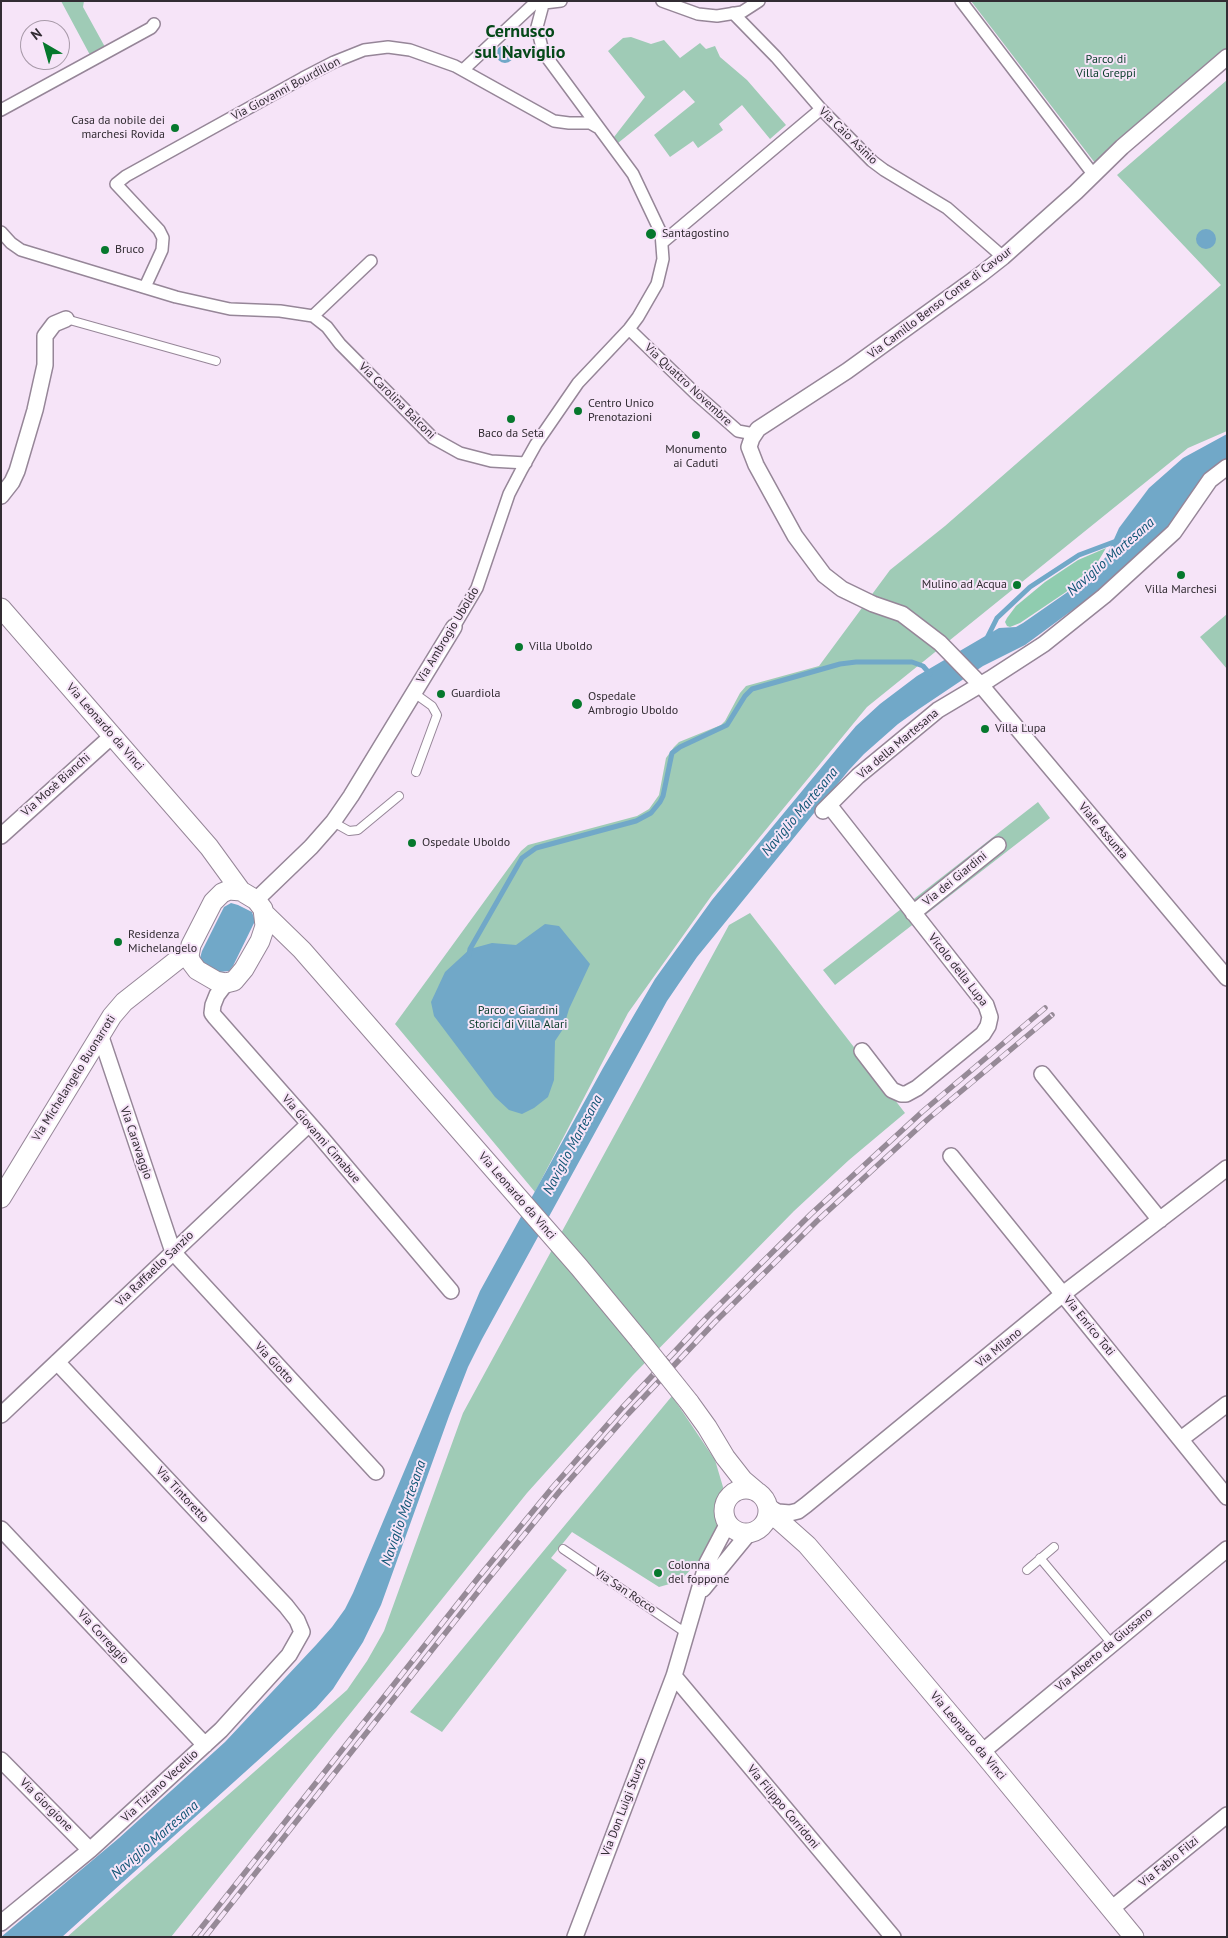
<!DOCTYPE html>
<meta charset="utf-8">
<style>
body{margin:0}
#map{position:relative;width:1228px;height:1938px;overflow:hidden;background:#f6e4f8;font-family:"PT Sans",sans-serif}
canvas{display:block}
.frame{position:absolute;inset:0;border:2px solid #322c33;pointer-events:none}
.north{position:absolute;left:20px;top:20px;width:50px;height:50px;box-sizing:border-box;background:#f6e4f8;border:1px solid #a89aa9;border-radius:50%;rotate:322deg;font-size:14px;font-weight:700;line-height:20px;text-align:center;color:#322c33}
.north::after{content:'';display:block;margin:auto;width:18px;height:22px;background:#06782d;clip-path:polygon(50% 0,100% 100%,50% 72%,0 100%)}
</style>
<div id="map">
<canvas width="1228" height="1938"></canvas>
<div class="frame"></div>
<div class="north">N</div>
</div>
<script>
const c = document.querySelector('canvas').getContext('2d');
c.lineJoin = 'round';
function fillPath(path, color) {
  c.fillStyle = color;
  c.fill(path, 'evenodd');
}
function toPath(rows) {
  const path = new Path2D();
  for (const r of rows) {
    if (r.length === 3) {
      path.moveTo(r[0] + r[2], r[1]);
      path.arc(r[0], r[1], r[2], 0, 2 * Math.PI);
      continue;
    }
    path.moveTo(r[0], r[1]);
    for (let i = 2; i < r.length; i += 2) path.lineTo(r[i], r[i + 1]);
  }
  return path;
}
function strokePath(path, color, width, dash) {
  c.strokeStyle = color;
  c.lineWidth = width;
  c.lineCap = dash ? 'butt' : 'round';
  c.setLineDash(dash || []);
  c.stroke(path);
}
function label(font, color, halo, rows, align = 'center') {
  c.font = font + ' "PT Sans",sans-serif';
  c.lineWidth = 4;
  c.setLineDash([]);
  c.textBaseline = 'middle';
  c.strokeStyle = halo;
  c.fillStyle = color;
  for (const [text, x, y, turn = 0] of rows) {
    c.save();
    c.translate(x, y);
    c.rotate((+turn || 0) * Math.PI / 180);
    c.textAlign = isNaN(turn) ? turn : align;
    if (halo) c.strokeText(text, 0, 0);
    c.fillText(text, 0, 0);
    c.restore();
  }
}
fillPath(toPath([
 [61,1,84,1,83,7,105,47,90,55],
 [971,1,1227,1,1227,49,1095,163],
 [631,37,651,44,664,40,680,58,700,43,706,49,715,46,720,57,747,80,786,125,770,139,742,105,719,124,723,130,698,148,693,141,670,157,654,135,695,102,684,90,618,143,614,137,645,97,608,51,623,38],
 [1227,80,1227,431,1188,448,867,707,712,895,628,1013,535,1192,395,1024,521,851,528,845,637,816,649,809,659,795,666,758,674,747,679,742,721,725,725,721,740,693,746,686,819,666,890,570,945,526,1221,285,1117,175],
 [1227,614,1227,669,1200,637],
 [1038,802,1050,818,835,985,823,970],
 [750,913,905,1113,849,1160,794,1211,633,1375,527,1493,171,1937,67,1937,347,1690,367,1661,384,1631,463,1413,729,925],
 [672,1396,715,1460,723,1487,718,1529,704,1555,680,1581,659,1587,572,1532,551,1558,567,1570,442,1732,410,1712]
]), '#9fcbb6');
fillPath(toPath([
 [1106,548,1096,565,1066,592,1020,623,1010,627,1007,626,1005,622,1007,618,1016,606,1045,582,1078,560]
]), '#8fccaf');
fillPath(toPath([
 [505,54,9],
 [1206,239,10],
 [1227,434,1227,463,1168,528,1093,595,1025,645,983,666,919,709,898,724,864,754,849,770,697,957,667,1001,482,1339,468,1367,449,1416,381,1605,363,1642,333,1689,316,1708,62,1937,1,1937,119,1838,225,1742,316,1645,332,1627,345,1609,353,1593,480,1291,603,1068,655,979,712,900,840,745,856,726,880,704,917,676,999,628,1016,627,1023,623,1072,589,1106,557,1119,528,1149,488,1183,458],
 [231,903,238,905,252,912,255,921,233,966,229,971,220,972,214,971,204,965,200,958,202,951,224,907],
 [545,924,559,926,590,964,569,1009,563,1029,555,1041,554,1080,548,1097,534,1108,522,1114,509,1110,495,1097,434,1016,431,1002,445,972,470,949,492,943,516,945]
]), '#71a8c8');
strokePath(toPath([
 [987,638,997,618,1030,587,1079,555,1119,540],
 [469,955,470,949,522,858,536,848,636,821,651,813,660,802,663,796,672,753,680,747,727,725,745,696,752,689,840,664,856,662,912,662,923,666,930,674]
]), '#71a8c8', 5);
const service = toPath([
 [66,319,216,361],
 [414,693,432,706,437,715,416,772],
 [333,822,349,831,358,830,399,796],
 [563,1549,686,1633],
 [1040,1558,1112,1644],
 [1027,1570,1054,1547]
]);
const pedestrian = toPath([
 [662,1,698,14,717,16,742,12,759,1],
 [961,1,1093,174],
 [544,3,561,1],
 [733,13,776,57,821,109,872,161,884,170,947,208,1003,257],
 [463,70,537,1],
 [1,110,151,28,154,24],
 [1,232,11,243,21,250,176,297,230,309,280,311,313,316,327,327,340,344,433,438,460,453,491,461,526,463],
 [663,242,821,109],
 [145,287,162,250,163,238,159,230,116,184,126,176,303,78,334,62,364,50,388,47,410,50,455,66,554,121,569,123,590,123,597,127],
 [313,316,371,261],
 [629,329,696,394,738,431,754,434],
 [454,627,477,588,509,494,522,469,536,444,578,383,629,329,638,317,657,284,663,259,661,233,633,174,543,52,537,27,544,1]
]);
const minor = toPath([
 [1227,57,1122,147,1076,192,1003,257,980,275,847,371,758,429,752,438,749,447,756,465,795,536,824,575,842,589,873,604,902,614,940,643,980,684,1227,978],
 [1,496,12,482,17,471,35,410,45,365,45,336,54,324,66,319],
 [829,805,986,1005,990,1017,988,1026,983,1034,917,1088,906,1094,901,1094,892,1090,862,1051],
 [823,811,858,776,938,710,990,679,1044,644,1104,596,1174,532,1210,480,1227,467],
 [1,836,112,736],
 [256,900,311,847,333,822,351,796,454,627],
 [913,913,998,845],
 [226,983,217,995,213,1005,212,1013,215,1017,319,1135,451,1291],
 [100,1034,173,1252,376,1472],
 [1042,1074,1160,1220],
 [951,1156,1227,1497],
 [1,1415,309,1124],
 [1181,1439,1227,1404],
 [768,1507,778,1512,790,1513,798,1511,806,1505,1063,1294,1227,1168],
 [1,1529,205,1745],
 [703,1589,749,1533],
 [674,1676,893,1937],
 [982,1752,1227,1549],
 [1,1760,90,1850],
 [1111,1909,1227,1815],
 [1,1923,90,1850,221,1730,289,1655,302,1632,297,1620,286,1606,57,1362],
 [575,1937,674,1676,707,1563,728,1523]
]);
const tertiary = toPath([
 [1,608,209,847,241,891],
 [229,890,241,891,256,900,263,909,265,926,260,941,244,969,234,981,226,983,216,981,197,970,191,962,189,956,191,945,213,902,222,893,229,890],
 [264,913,302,950,579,1267,641,1342],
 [1,1198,112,1016,124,1002,190,950],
 [689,1402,707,1427,725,1457,743,1480,756,1491],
 [746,1511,22],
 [768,1507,780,1521,807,1545,825,1566,982,1752,1134,1937]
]);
strokePath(service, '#968698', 10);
strokePath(pedestrian, '#968698', 14);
strokePath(minor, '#968698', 18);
strokePath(tertiary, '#968698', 21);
strokePath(service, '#fff', 8);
strokePath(pedestrian, '#fff', 11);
strokePath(minor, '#fff', 15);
strokePath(tertiary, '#fff', 19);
const rail = toPath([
 [194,1937,478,1578,552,1488,622,1408,708,1316,811,1214,922,1112,1045,1008],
 [205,1937,485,1583,559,1492,628,1414,715,1322,817,1221,928,1119,1052,1015]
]);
strokePath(rail, '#968a97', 5.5);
strokePath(rail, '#f6e4f8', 4, [11]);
const tertiaryBridge = toPath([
 [641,1342,689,1402]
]);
strokePath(tertiaryBridge, '#968698', 21, []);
strokePath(tertiaryBridge, '#fff', 19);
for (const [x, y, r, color] of [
 [175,128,5,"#06782d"],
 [651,234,6,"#06782d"],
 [105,250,5,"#06782d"],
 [578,411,5,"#06782d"],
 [511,419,5,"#06782d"],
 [696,435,5,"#06782d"],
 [1181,575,5,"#06782d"],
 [1017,585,5,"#06782d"],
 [519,647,5,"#06782d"],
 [441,694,5,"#06782d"],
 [577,704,6,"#06782d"],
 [985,729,5,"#06782d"],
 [412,843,5,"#06782d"],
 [118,942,5,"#06782d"],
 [658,1573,5,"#06782d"]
]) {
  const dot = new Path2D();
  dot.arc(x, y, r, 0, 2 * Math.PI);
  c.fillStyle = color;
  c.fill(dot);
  strokePath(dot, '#f6e4f8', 2);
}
label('12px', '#093d2a', '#f6e4f8', [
 ["Parco di",1106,60],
 ["Villa Greppi",1106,74],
 ["Parco e Giardini",518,1011],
 ["Storici di Villa Alari",518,1025]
]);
label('12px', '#322c33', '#f6e4f8', [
 ["Via Giovanni Bourdillon",286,89,-28],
 ["Via Caio Asinio",848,136,44],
 ["Via Camillo Benso Conte di Cavour",940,303,-37],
 ["Via Quattro Novembre",688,385,43],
 ["Via Carolina Balconi",397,401,45],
 ["Via Ambrogio Uboldo",448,635,-59],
 ["Via Leonardo da Vinci",105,727,49],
 ["Via della Martesana",898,744,-40],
 ["Via Mosè Bianchi",56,785,-42],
 ["Viale Assunta",1103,831,50],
 ["Via dei Giardini",955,879,-39],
 ["Vicolo della Lupa",958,970,52],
 ["Via Michelangelo Buonarroti",74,1078,-58],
 ["Via Giovanni Cimabue",321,1139,49],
 ["Via Caravaggio",136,1143,71],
 ["Via Leonardo da Vinci",517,1196,49],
 ["Via Raffaello Sanzio",155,1269,-44],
 ["Via Enrico Toti",1089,1326,51],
 ["Via Milano",999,1348,-39],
 ["Via Giotto",274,1363,47],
 ["Via Tintoretto",182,1495,47],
 ["Via San Rocco",625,1591,34],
 ["Via Correggio",103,1637,47],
 ["Via Alberto da Giussano",1104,1650,-40],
 ["Via Leonardo da Vinci",968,1736,50],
 ["Via Tiziano Vecellio",160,1786,-43],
 ["Via Giorgione",46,1805,45],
 ["Via Don Luigi Sturzo",624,1807,-69],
 ["Via Filippo Corridoni",783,1807,50],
 ["Via Fabio Filzi",1169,1862,-39]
]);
label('12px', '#322c33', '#f6e4f8', [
 ["Casa da nobile dei",165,121,"right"],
 ["marchesi Rovida",165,135,"right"],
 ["Santagostino",662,234],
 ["Bruco",115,250],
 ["Centro Unico",588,404],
 ["Prenotazioni",588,418],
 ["Baco da Seta",511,434,"center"],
 ["Monumento",696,450,"center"],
 ["ai Caduti",696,464,"center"],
 ["Mulino ad Acqua",1007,585,"right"],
 ["Villa Marchesi",1181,590,"center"],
 ["Villa Uboldo",529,647],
 ["Guardiola",451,694],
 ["Ospedale",588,697],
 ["Ambrogio Uboldo",588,711],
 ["Villa Lupa",995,729],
 ["Ospedale Uboldo",422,843],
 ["Residenza",128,935],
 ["Michelangelo",128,949],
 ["Colonna",668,1566],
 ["del foppone",668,1580]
], 'left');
label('italic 14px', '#0f5575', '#f6e4f8', [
 ["Naviglio Martesana",1111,557,-41],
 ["Naviglio Martesana",800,812,-50],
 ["Naviglio Martesana",573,1145,-62],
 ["Naviglio Martesana",404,1513,-71],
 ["Naviglio Martesana",155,1840,-41]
]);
label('bold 18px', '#054919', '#f6e4f8', [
 ["Cernusco",520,32],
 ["sul Naviglio",520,53]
]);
</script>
